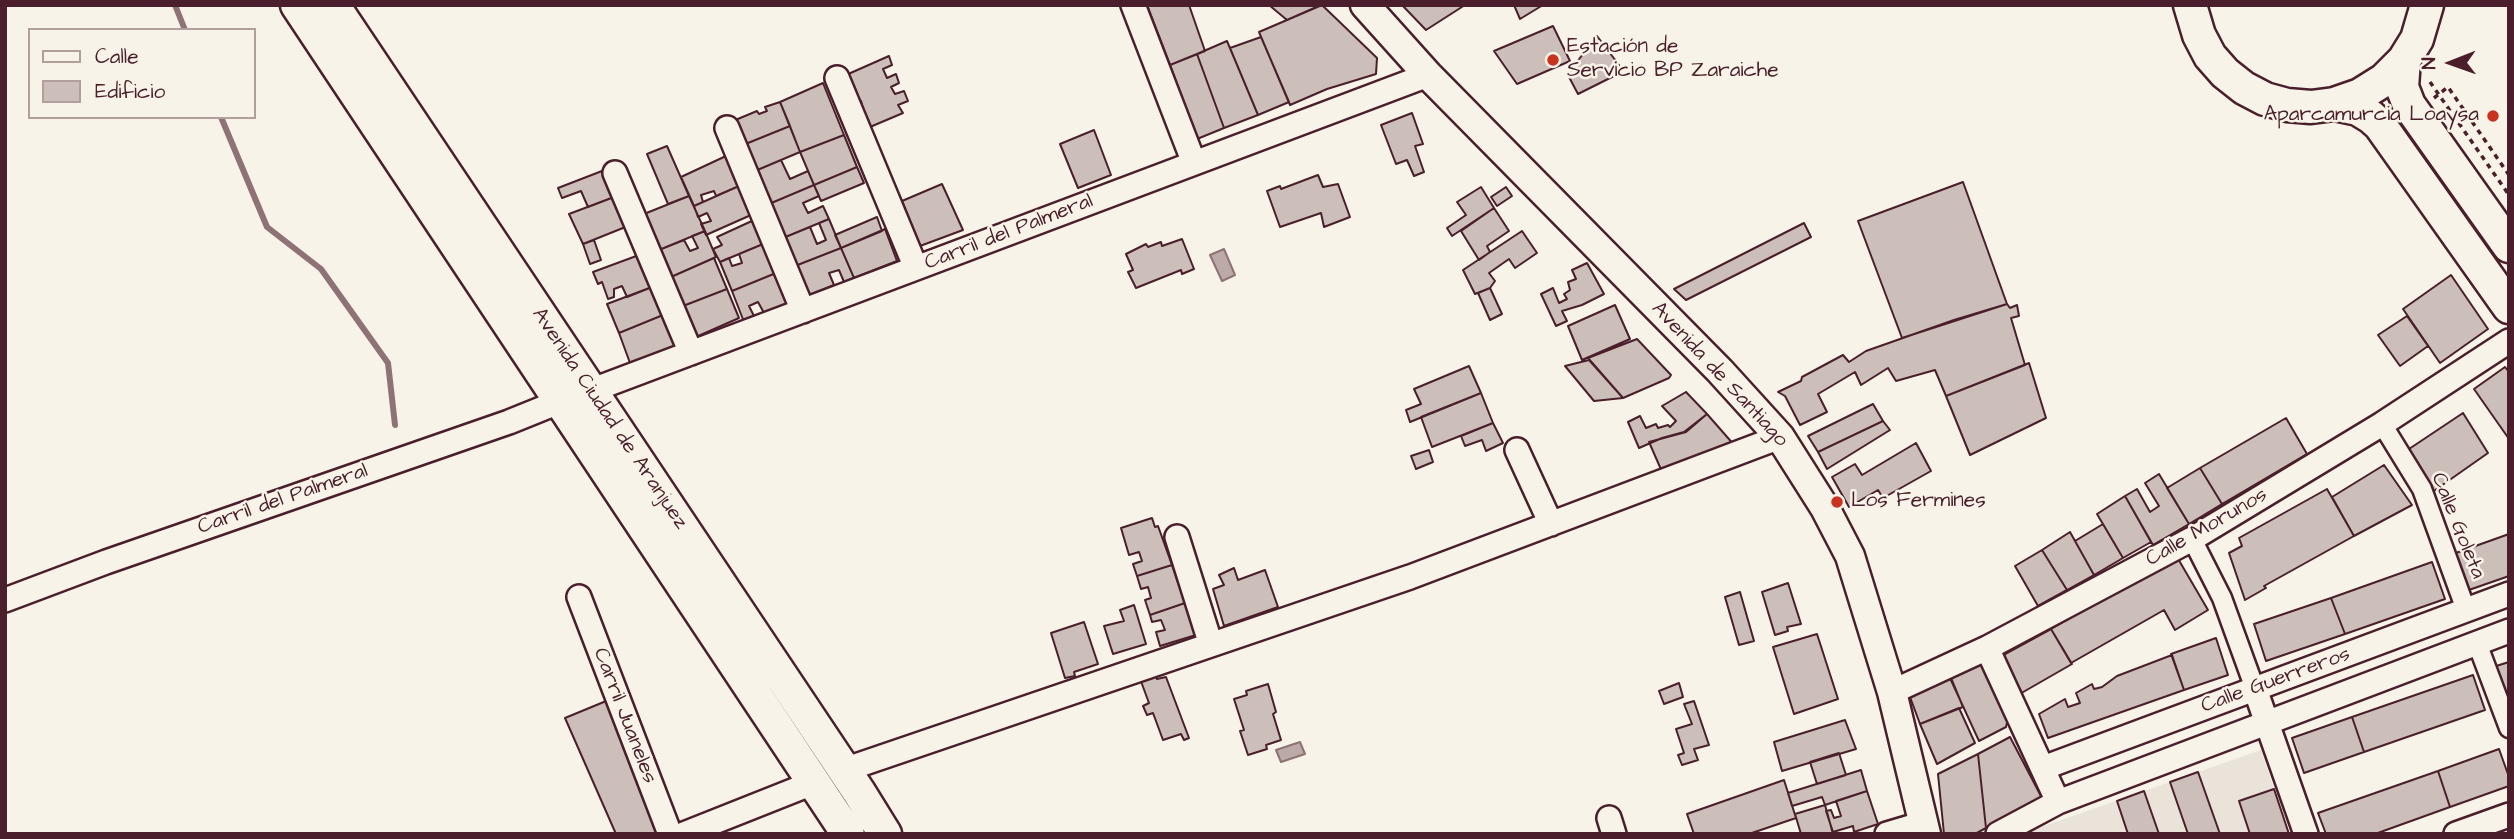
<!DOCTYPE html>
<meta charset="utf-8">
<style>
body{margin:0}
#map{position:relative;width:2514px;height:839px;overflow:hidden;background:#f7f3e8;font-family:"Architects Daughter",sans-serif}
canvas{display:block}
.frame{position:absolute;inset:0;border:7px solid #4a1f2b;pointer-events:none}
.legend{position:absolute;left:28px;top:28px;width:228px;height:91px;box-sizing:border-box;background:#f7f3e8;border:2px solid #b29e9c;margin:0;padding:9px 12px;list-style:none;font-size:21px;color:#4a1f2b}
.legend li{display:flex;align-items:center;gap:14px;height:35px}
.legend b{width:35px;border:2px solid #b29e9c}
.north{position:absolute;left:2416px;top:28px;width:70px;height:70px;-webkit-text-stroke:5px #f7f3e8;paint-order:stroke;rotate:269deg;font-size:19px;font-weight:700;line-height:28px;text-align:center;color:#4a1f2b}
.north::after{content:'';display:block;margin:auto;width:24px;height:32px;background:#4a1f2b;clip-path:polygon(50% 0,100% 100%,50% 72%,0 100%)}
</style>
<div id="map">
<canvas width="2514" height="839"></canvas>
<div class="frame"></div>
<ul class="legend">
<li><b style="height:9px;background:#f7f3e8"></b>Calle</li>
<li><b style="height:19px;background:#ccbfb9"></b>Edificio</li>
</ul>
<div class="north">N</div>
</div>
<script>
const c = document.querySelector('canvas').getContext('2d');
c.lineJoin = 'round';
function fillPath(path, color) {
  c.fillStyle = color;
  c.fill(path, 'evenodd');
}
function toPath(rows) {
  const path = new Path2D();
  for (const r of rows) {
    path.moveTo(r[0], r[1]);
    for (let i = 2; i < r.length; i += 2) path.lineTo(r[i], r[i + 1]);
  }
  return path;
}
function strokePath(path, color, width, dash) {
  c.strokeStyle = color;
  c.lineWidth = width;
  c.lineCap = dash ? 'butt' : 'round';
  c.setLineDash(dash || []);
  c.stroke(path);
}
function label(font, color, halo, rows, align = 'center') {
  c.font = font + ' "Architects Daughter",sans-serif';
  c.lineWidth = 5;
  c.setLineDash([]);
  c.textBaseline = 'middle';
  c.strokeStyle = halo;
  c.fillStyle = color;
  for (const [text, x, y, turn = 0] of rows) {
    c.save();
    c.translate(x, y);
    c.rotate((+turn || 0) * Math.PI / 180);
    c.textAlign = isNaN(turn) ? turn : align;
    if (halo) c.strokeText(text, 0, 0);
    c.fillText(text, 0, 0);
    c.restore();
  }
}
fillPath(toPath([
 [2261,750,2289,834,2028,834,2027,832]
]), '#eae3da');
const water = toPath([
 [1224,249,1235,275,1222,281,1210,255,1224,249],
 [1300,742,1305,754,1281,762,1276,750,1300,742]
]);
fillPath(water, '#bcaaa7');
strokePath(water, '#8e7275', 2);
strokePath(toPath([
 [175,5,185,30],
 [221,117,267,227,321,269,388,363,395,425]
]), '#8e7275', 6);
const building = toPath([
 [1147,5,1189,5,1205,51,1170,65,1147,5],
 [1269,5,1321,5,1287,20,1269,5],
 [1322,5,1377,58,1376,74,1327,89,1290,105,1259,32,1322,5],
 [1402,5,1465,5,1426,30,1402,5],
 [1514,5,1543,5,1520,19,1514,5],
 [1553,26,1570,61,1517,84,1494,51,1553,26],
 [1597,36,1619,65,1618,74,1578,94,1569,77,1569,72,1597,36],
 [1261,37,1289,102,1258,115,1230,48,1261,37],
 [1227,41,1258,115,1224,128,1197,54,1227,41],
 [1197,54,1224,128,1197,139,1170,65,1197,54],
 [889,56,892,65,883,69,887,78,896,74,899,83,891,87,895,94,904,91,908,101,898,105,903,113,870,127,868,119,865,120,861,110,863,109,861,101,857,102,853,92,856,91,853,84,850,85,846,75,889,56],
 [823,83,844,135,800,152,780,102,823,83],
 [780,102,790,126,743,145,733,121,757,111,759,114,767,111,765,107,780,102],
 [1412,113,1423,144,1415,146,1424,172,1414,176,1407,160,1396,164,1381,125,1412,113],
 [790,126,800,152,755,171,743,145,790,126],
 [1094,130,1111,175,1078,188,1060,144,1094,130],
 [844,135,857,167,814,185,800,152,844,135],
 [667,146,689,196,668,204,647,154,667,146],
 [726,156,739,186,716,196,714,191,701,195,703,202,694,206,681,177,726,156],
 [781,160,790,179,808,171,814,185,769,204,755,171,781,160],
 [857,167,864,183,821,201,814,185,857,167],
 [602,171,614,197,588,207,581,191,562,198,558,188,602,171],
 [1318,175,1323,187,1338,184,1350,217,1324,227,1321,213,1280,227,1267,191,1280,186,1281,189,1318,175],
 [1963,182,2007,304,1902,338,1858,221,1963,182],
 [942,184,963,230,920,246,902,201,942,184],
 [814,185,819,196,803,203,808,213,823,206,829,219,783,238,769,204,814,185],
 [739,186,751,215,706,235,701,224,711,221,707,213,698,217,694,206,739,186],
 [1481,187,1494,208,1452,236,1447,228,1466,215,1457,202,1481,187],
 [1506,187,1512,196,1497,206,1491,197,1506,187],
 [689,196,705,231,659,250,644,214,689,196],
 [614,197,628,226,583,244,569,214,614,197],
 [1494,208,1509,231,1487,246,1490,252,1479,260,1461,231,1494,208],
 [877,217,882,231,841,248,835,235,877,217],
 [829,219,841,248,795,266,783,238,810,227,817,244,826,240,819,223,829,219],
 [754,220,763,244,720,262,713,249,722,245,717,237,754,220],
 [1804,223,1811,237,1686,300,1674,289,1804,223],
 [885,229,897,261,854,278,841,248,885,229],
 [705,231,716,257,671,277,659,250,684,240,690,251,698,248,692,236,705,231],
 [1522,231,1537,253,1515,268,1509,259,1489,273,1495,281,1490,288,1475,294,1463,270,1522,231],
 [1182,239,1194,269,1182,274,1181,270,1136,288,1128,272,1133,270,1126,254,1146,244,1148,247,1161,242,1162,246,1182,239],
 [594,240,601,260,590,264,583,244,594,240],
 [763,244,776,273,732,291,720,262,729,258,732,266,742,263,739,254,763,244],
 [841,248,854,278,844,282,839,270,829,273,834,285,807,296,795,266,841,248],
 [639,255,652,287,627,297,622,286,614,289,614,297,608,299,602,282,598,284,593,272,639,255],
 [714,258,727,289,683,306,671,277,714,258],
 [1587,263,1604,294,1582,305,1562,311,1567,321,1556,326,1541,294,1553,288,1559,303,1567,299,1564,294,1570,290,1568,282,1576,279,1572,270,1587,263],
 [776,273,789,303,764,313,758,302,749,306,755,318,744,322,732,291,776,273],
 [2451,275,2488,329,2440,363,2403,309,2451,275],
 [652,287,663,315,619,333,607,304,652,287],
 [1490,288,1502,314,1490,320,1478,293,1490,288],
 [727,289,739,318,696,337,683,306,727,289],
 [2007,304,2010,308,2017,305,2019,316,2011,318,2025,365,1946,396,1935,370,1896,381,1888,368,1861,385,1855,372,1818,394,1827,412,1800,425,1785,396,1778,392,1801,381,1802,377,1843,355,1849,362,1866,351,1954,320,2007,304],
 [1615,305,1630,339,1582,360,1568,326,1615,305],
 [663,315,675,346,630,363,619,333,663,315],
 [2407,316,2428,346,2400,366,2378,335,2407,316],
 [1637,339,1671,375,1669,378,1623,398,1588,358,1637,339],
 [1589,360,1623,398,1594,401,1565,366,1589,360],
 [2029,363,2046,418,1970,455,1946,396,2029,363],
 [1469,366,1481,393,1410,422,1406,410,1421,404,1414,389,1469,366],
 [2505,367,2509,372,2509,439,2474,389,2505,367],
 [1686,392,1707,414,1684,432,1662,438,1639,448,1628,422,1640,416,1646,428,1656,424,1658,428,1668,425,1670,427,1676,421,1662,406,1686,392],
 [1481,393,1493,423,1432,447,1421,417,1481,393],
 [1873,404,1883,421,1818,452,1808,436,1873,404],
 [2463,413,2488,453,2431,493,2403,453,2463,413],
 [1707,414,1735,446,1663,474,1649,442,1686,432,1707,414],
 [2286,418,2307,454,2222,504,2200,468,2286,418],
 [1883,421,1890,430,1827,469,1818,452,1883,421],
 [1493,423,1503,443,1486,451,1482,440,1465,446,1461,436,1493,423],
 [1916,443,1931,471,1883,498,1878,490,1849,507,1832,477,1855,464,1862,475,1916,443],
 [1429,450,1433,462,1416,469,1411,456,1429,450],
 [2384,465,2412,505,2354,536,2332,497,2384,465],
 [2200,468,2222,504,2189,524,2167,488,2200,468],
 [2159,474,2189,524,2153,545,2125,496,2137,489,2150,512,2159,506,2145,483,2159,474],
 [2327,489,2354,536,2264,586,2266,588,2245,600,2229,553,2242,546,2239,538,2327,489],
 [2125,496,2151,542,2123,558,2097,514,2125,496],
 [1152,518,1155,527,1158,526,1172,565,1137,576,1133,564,1142,561,1139,552,1129,555,1121,528,1152,518],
 [2103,524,2123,558,2094,575,2075,541,2103,524],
 [2070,532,2094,575,2067,590,2042,550,2070,532],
 [2509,534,2509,576,2466,591,2453,554,2509,534],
 [2042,550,2067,590,2038,606,2015,566,2042,550],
 [2177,557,2208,610,2175,630,2164,610,2071,663,2051,629,2177,557],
 [2432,562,2445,599,2345,634,2331,598,2432,562],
 [1172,565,1185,603,1150,615,1145,600,1151,598,1148,587,1141,589,1137,576,1172,565],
 [1234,568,1238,580,1265,570,1278,607,1224,626,1213,589,1224,585,1219,575,1234,568],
 [1788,583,1801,624,1787,627,1788,631,1775,635,1762,592,1788,583],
 [1740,592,1754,641,1739,645,1725,597,1740,592],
 [2331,598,2345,634,2266,661,2254,624,2331,598],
 [1185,603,1196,635,1160,646,1156,632,1165,630,1161,620,1152,622,1150,615,1185,603],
 [1134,605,1146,644,1113,654,1104,626,1124,621,1120,610,1134,605],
 [1084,622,1098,664,1074,672,1075,676,1065,678,1051,633,1084,622],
 [2051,629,2072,664,2018,695,1996,659,2051,629],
 [1817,634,1838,699,1794,714,1773,647,1817,634],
 [2216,638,2228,675,2184,690,2171,654,2216,638],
 [2172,655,2184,690,2048,738,2039,714,2065,699,2068,707,2080,703,2076,693,2092,684,2094,689,2102,687,2117,676,2172,655],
 [1985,660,2009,714,2006,727,1979,741,1950,678,1985,660],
 [2509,662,2509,702,2506,703,2493,667,2509,662],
 [1152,670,1157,679,1166,677,1189,738,1184,740,1181,734,1163,740,1153,713,1147,715,1143,706,1149,703,1139,676,1152,670],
 [2473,675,2485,710,2364,752,2352,717,2473,675],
 [1951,678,1963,707,1920,724,1910,697,1951,678],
 [1679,683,1683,697,1664,704,1659,691,1679,683],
 [1268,684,1276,712,1273,714,1281,740,1266,745,1267,749,1248,755,1240,731,1244,730,1234,699,1247,695,1246,691,1268,684],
 [611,699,664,834,616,834,565,718,611,699],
 [1694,701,1709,745,1694,749,1698,760,1682,765,1678,755,1684,753,1676,729,1692,724,1684,704,1694,701],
 [1959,708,1975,743,1937,764,1920,724,1959,708],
 [2352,717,2364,752,2304,773,2292,738,2352,717],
 [1845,720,1856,749,1782,771,1774,742,1845,720],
 [2010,737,2042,798,1986,828,1978,754,2010,737],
 [2499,749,2509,777,2509,786,2450,807,2438,771,2499,749],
 [1839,753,1846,775,1817,784,1810,762,1839,753],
 [1978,754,1986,828,1975,834,1944,834,1938,774,1978,754],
 [1861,770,1867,791,1825,805,1822,797,1792,806,1788,793,1861,770],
 [2438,771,2450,807,2375,834,2326,834,2318,813,2438,771],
 [2198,772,2220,834,2188,834,2170,782,2198,772],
 [1784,780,1796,818,1749,834,1694,834,1687,814,1784,780],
 [2274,789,2289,834,2250,834,2239,801,2274,789],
 [1867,791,1878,824,1854,832,1853,826,1833,832,1826,811,1831,810,1834,818,1841,816,1836,801,1867,791],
 [2144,791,2159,834,2128,834,2117,801,2144,791],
 [1825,805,1833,834,1801,834,1795,814,1825,805]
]);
fillPath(building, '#ccbfb9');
strokePath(building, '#4a1f2b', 2);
const pedestrian = toPath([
 [2382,424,2422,489,2466,610],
 [2192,539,2222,598,2255,689],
 [2477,643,2509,728]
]);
const minor = toPath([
 [1133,5,1194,163],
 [837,78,916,268],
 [727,128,803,311],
 [615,173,691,353],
 [590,391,1428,75],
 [1517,450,1551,524],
 [1177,537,1211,645],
 [579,597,670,834],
 [5,600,106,562,509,422,561,401],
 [1987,648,2058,802,1998,834],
 [2255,689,2306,834],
 [1892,692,1987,648,2192,539,2382,424,2509,341],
 [2043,768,2509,594],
 [844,770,1410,577,1780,437],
 [2058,802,2509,631],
 [1609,818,1614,834],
 [684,834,815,782],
 [1887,834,1924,823],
 [2456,834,2509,815]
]);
const tertiary = toPath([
 [1365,5,1428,75,1720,371,1780,437,1825,508,1850,556,1892,692,1926,834]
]);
const secondary = toPath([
 [297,5,848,834],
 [333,5,859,792,885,834],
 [2190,5,2199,35,2210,56,2225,73,2244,88,2265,99,2287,105,2311,107,2334,104,2360,95,2384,80,2404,60,2417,39,2427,5],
 [2404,60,2402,87,2409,105,2509,246],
 [2334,104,2358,109,2371,117,2380,125,2509,307]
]);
strokePath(pedestrian, '#4a1f2b', 23);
strokePath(minor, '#4a1f2b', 28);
strokePath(tertiary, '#4a1f2b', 33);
strokePath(secondary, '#4a1f2b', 37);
strokePath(toPath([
 [2430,82,2509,195],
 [2434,98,2448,87,2509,175]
]), '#4a1f2b', 3.5, [5, 5]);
strokePath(pedestrian, '#f7f3e8', 18);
strokePath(minor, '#f7f3e8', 23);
strokePath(tertiary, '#f7f3e8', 28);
strokePath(secondary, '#f7f3e8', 32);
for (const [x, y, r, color] of [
 [1553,60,7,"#c8321e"],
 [2493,116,7,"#c8321e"],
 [1837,502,7,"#c8321e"]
]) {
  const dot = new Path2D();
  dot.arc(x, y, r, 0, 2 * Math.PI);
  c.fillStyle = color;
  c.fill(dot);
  strokePath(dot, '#f7f3e8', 2.5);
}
label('21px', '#4a1f2b', '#f7f3e8', [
 ["Estación de",1567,48],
 ["Servicio BP Zaraiche",1567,72],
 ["Aparcamurcia Loaysa",2479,116,"right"],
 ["Los Fermines",1851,502]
], 'left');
label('21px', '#4a1f2b', '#f7f3e8', [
 ["Carril del Palmeral",1009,233,-21],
 ["Avenida de Santiago",1719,375,47],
 ["Avenida Ciudad de Aranjuez",609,419,56],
 ["Carril del Palmeral",283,500,-19],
 ["Calle Goleta",2457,526,68],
 ["Calle Morunos",2207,528,-30],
 ["Calle Guerreros",2276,681,-20],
 ["Carril Juaneles",624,716,69]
]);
</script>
